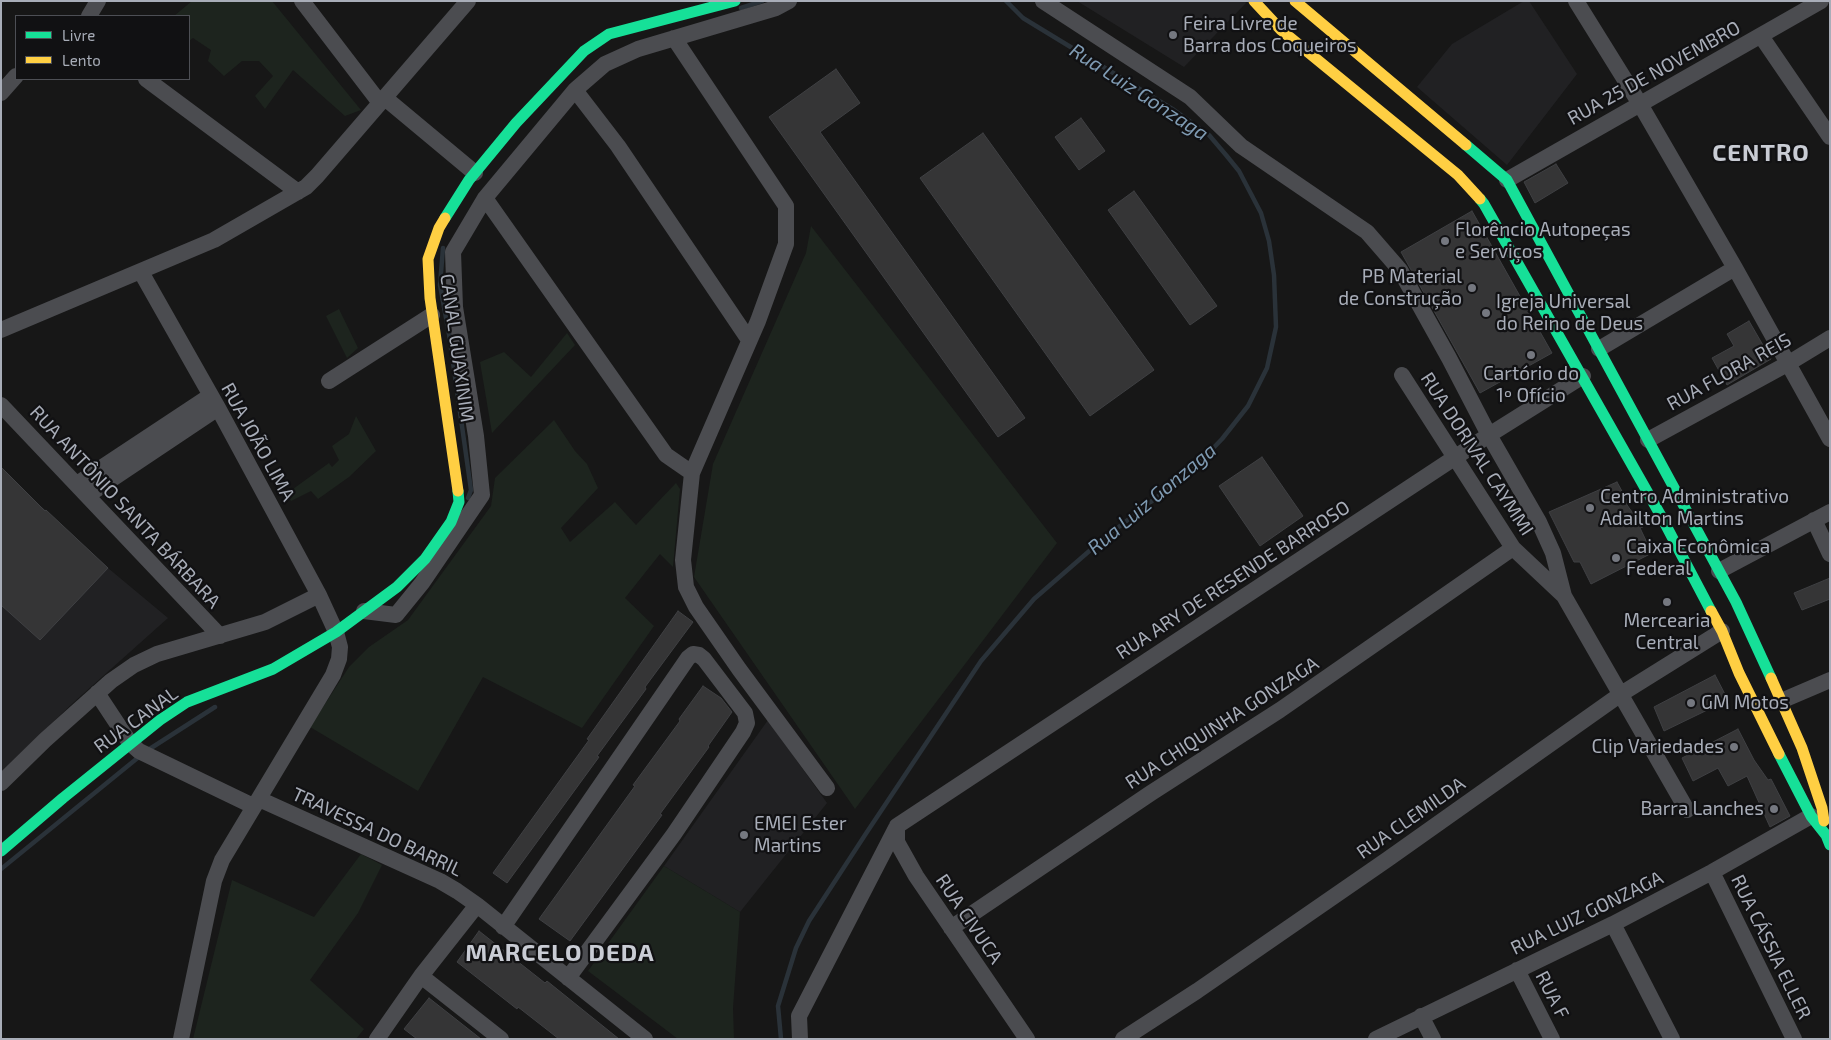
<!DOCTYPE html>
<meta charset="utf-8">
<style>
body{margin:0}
#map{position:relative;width:1831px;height:1040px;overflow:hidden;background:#171717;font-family:"Exo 2",sans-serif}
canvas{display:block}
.frame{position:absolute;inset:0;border:2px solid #a8adb8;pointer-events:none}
.legend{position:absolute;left:15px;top:15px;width:175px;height:65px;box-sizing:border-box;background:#111113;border:1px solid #4d4f55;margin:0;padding:6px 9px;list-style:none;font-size:15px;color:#a8adb8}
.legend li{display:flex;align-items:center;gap:10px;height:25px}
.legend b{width:25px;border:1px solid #4d4f55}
</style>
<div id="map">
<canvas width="1831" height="1040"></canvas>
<div class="frame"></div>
<ul class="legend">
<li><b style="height:6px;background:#16e098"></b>Livre</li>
<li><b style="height:6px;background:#ffcf43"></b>Lento</li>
</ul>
</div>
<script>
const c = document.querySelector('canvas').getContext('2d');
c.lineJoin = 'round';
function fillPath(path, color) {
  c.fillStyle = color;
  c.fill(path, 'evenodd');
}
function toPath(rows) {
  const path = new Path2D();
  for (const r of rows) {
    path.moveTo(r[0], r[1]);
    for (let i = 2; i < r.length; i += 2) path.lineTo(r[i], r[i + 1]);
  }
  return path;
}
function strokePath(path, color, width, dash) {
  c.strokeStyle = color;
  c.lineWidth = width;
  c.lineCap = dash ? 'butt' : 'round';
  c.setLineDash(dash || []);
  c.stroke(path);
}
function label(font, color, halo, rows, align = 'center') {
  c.font = font + ' "Exo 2",sans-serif';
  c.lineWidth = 4.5;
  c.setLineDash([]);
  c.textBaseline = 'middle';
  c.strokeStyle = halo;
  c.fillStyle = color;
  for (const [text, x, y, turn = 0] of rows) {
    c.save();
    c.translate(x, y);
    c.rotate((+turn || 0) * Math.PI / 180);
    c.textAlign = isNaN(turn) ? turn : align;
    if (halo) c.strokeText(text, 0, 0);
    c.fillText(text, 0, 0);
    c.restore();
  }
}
fillPath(toPath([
 [1077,1,1245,1,1246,3,1184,67],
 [1524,1,1529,1,1577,74,1507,165,1417,87,1452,44],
 [1,467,39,505,46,510,108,568,168,618,74,702,1,772],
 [768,720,827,803,740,912,664,866]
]), '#212123');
fillPath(toPath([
 [192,1,272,1,361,110,345,116,293,70,265,109,255,96,273,76,259,61,242,61,224,76,208,61,211,50,193,38,189,41,189,16,174,16],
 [811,226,1057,543,855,809,694,577,713,464,806,253],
 [339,309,358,348,347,358,326,316],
 [567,333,575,345,492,433,480,362,504,352,531,377],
 [356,416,376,451,349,477,318,499,311,491,291,501,286,494,329,463,332,467,339,460,332,446,349,434],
 [554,420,575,451,587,464,598,488,561,528,570,542,615,502,636,525,676,483,680,489,673,567,660,554,625,598,654,626,582,728,483,677,418,791,310,727,349,667,369,647,408,620,491,506,495,478],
 [361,854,382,865,358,913,310,980,364,1029,356,1039,193,1039,232,880,314,917],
 [664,866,740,912,733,1008,734,1039,678,1039,588,971]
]), '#1d241e');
strokePath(toPath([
 [741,8,762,1],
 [443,248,440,285,449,334,471,490,468,498],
 [148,750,215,707],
 [1,869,140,756],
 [781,1039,778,1006,796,948,809,921,865,835,981,661,1034,599,1102,540,1193,469,1222,439,1248,406,1267,368,1276,327,1274,275,1269,241,1261,213,1239,171,1226,155,1209,135,1174,110,1023,18,1006,1]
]), '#2a3239', 4.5);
const building = toPath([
 [836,69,860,103,820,132,1025,418,998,437,769,117,836,69],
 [1081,118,1105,151,1079,170,1055,137,1081,118],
 [983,133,1154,370,1090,416,920,178,983,133],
 [1556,164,1568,183,1535,203,1524,182,1556,164],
 [1134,191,1217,306,1190,325,1108,210,1134,191],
 [1472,211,1552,353,1480,393,1401,252,1472,211],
 [1749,321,1771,359,1727,385,1712,358,1734,346,1727,334,1749,321],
 [1262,457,1303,516,1260,546,1219,486,1262,457],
 [1,467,45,511,46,510,108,568,40,640,1,605,1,467],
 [1617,482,1629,504,1627,505,1643,527,1640,528,1652,553,1591,584,1580,562,1574,562,1549,512,1617,482],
 [1830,578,1830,599,1802,610,1794,593,1830,578],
 [678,611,693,622,645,687,646,689,597,756,599,757,507,883,493,873,589,740,587,739,678,611],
 [1715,675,1728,700,1664,731,1654,707,1715,675],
 [703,686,721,698,732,712,708,746,709,747,660,814,662,815,570,941,539,919,635,786,633,785,680,721,679,719,703,686],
 [1738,729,1754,760,1768,780,1771,779,1790,816,1770,827,1747,776,1728,786,1718,768,1693,781,1682,758,1738,729],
 [479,931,545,983,547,981,619,1039,559,1039,518,1007,517,1009,457,962,479,931],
 [429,998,481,1039,417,1039,404,1029,429,998]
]);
fillPath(building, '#353536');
strokePath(building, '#3f4043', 1);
strokePath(toPath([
 [302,1,380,103],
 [1043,1,1190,97,1241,146,1367,232,1400,270,1449,358,1489,435,1539,522,1553,553,1564,596,1687,810],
 [1576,1,1640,104,1735,268,1830,439],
 [89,16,98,1],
 [1761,36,1830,137],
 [674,38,786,206,786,244,758,321,692,473,683,560,686,587,696,607,739,669,827,788],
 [146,79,298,192],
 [575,90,618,146,749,340],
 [1,93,16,76],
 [385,98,475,173],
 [1507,180,1821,1],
 [485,198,666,455,692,473],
 [141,272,218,408,319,595,336,632,340,647,339,659,333,675,222,860,214,881,181,1039],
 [1,330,214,240,306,187,317,176,468,1],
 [1599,349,1735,268],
 [1402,375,1513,548,1564,596],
 [329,381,432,315],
 [1,405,220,636],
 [1648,440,1789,363,1830,338],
 [77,484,210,396],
 [88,495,218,408],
 [1814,520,1830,554],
 [1719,571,1830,512],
 [364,611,396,615,422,583,482,495,476,436,455,307,453,252,485,198,575,90,605,64,638,49,776,8,789,1],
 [97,693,130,743,139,751,253,806],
 [1781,701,1830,680],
 [1,783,45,740,111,681,134,665,157,654,265,622,319,595],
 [259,799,440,881,457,891,477,905,645,1039],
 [1712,872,1794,1039],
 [1613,924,1672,1039],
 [503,927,688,658,693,654,699,655,704,659,745,713,747,723,743,732,674,834,568,978],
 [951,928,1151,793,1280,710,1513,548],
 [1517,970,1552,1039],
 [421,976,501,1039],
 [1421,1016,1433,1039],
 [377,1039,421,976,477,905],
 [800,1039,799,1016,896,828],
 [1027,1039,916,876,897,842,897,826,1489,435,1583,376],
 [1123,1039,1197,991,1388,859,1621,694,1722,631],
 [1376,1039,1613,924,1712,872,1811,816]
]), '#4b4c50', 16);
strokePath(toPath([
 [1466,145,1507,180,1736,602,1771,678],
 [1480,199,1484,204,1661,516,1711,611],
 [445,218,469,180,516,123,584,51,609,34,735,1],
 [1779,754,1811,816,1826,835,1830,845],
 [1,851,63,798,160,720,187,702,273,669,336,632,397,587,425,559,451,522,459,502,458,491]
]), '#16e098', 11);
strokePath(toPath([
 [1254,1,1281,30,1458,175,1480,199],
 [1295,1,1466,145],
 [445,218,439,228,428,259,430,298,458,491],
 [1711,611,1722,631,1739,673,1779,754],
 [1771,678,1802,748,1822,808,1824,821]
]), '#ffcf43', 11);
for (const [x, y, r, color] of [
 [1173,35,5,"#757880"],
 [1445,241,5,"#757880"],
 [1472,288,5,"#757880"],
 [1486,313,5,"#757880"],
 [1531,355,5,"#757880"],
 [1590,508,5,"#757880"],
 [1616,558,5,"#757880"],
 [1667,602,5,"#757880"],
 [1691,703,5,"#757880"],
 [1734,747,5,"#757880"],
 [1774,809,5,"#757880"],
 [744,835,5,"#757880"]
]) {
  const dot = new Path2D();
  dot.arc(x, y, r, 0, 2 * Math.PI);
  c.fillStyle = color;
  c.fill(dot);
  strokePath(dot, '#111113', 2);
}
label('19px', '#a8adb8', '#111113', [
 ["Feira Livre de",1183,24],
 ["Barra dos Coqueiros",1183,46],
 ["Florêncio Autopeças",1455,230],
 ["e Serviços",1455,252],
 ["PB Material",1462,277,"right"],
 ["de Construção",1462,299,"right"],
 ["Igreja Universal",1496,302],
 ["do Reino de Deus",1496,324],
 ["Cartório do",1531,374,"center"],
 ["1º Ofício",1531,396,"center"],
 ["Centro Administrativo",1600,497],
 ["Adailton Martins",1600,519],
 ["Caixa Econômica",1626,547],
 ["Federal",1626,569],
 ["Mercearia",1667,621,"center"],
 ["Central",1667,643,"center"],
 ["GM Motos",1701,703],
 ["Clip Variedades",1724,747,"right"],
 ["Barra Lanches",1764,809,"right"],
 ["EMEI Ester",754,824],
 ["Martins",754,846]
], 'left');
label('19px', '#a8adb8', '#111113', [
 ["RUA 25 DE NOVEMBRO",1654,73,-29],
 ["CANAL GUAXINIM",457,348,82],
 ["RUA FLORA REIS",1729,372,-29],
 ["RUA JOÃO LIMA",258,442,61],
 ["RUA DORIVAL CAYMMI",1477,454,57],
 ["RUA ANTÔNIO SANTA BÁRBARA",125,507,47],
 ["RUA ARY DE RESENDE BARROSO",1233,580,-33],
 ["RUA CANAL",136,720,-36],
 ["RUA CHIQUINHA GONZAGA",1222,723,-33],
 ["RUA CLEMILDA",1411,818,-35],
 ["TRAVESSA DO BARRIL",377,832,25],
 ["RUA LUIZ GONZAGA",1587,913,-26],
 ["RUA CIVUCA",969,919,56],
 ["RUA CÁSSIA ELLER",1771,947,64],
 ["RUA F",1552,995,63]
]);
label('italic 20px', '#7f9bb3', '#111113', [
 ["Rua Luiz Gonzaga",1139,92,33],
 ["Rua Luiz Gonzaga",1152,499,-40]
]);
c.letterSpacing = '1px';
label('bold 24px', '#c9ccd4', '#111113', [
 ["CENTRO",1761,153],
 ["MARCELO DEDA",560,953]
]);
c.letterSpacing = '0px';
</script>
